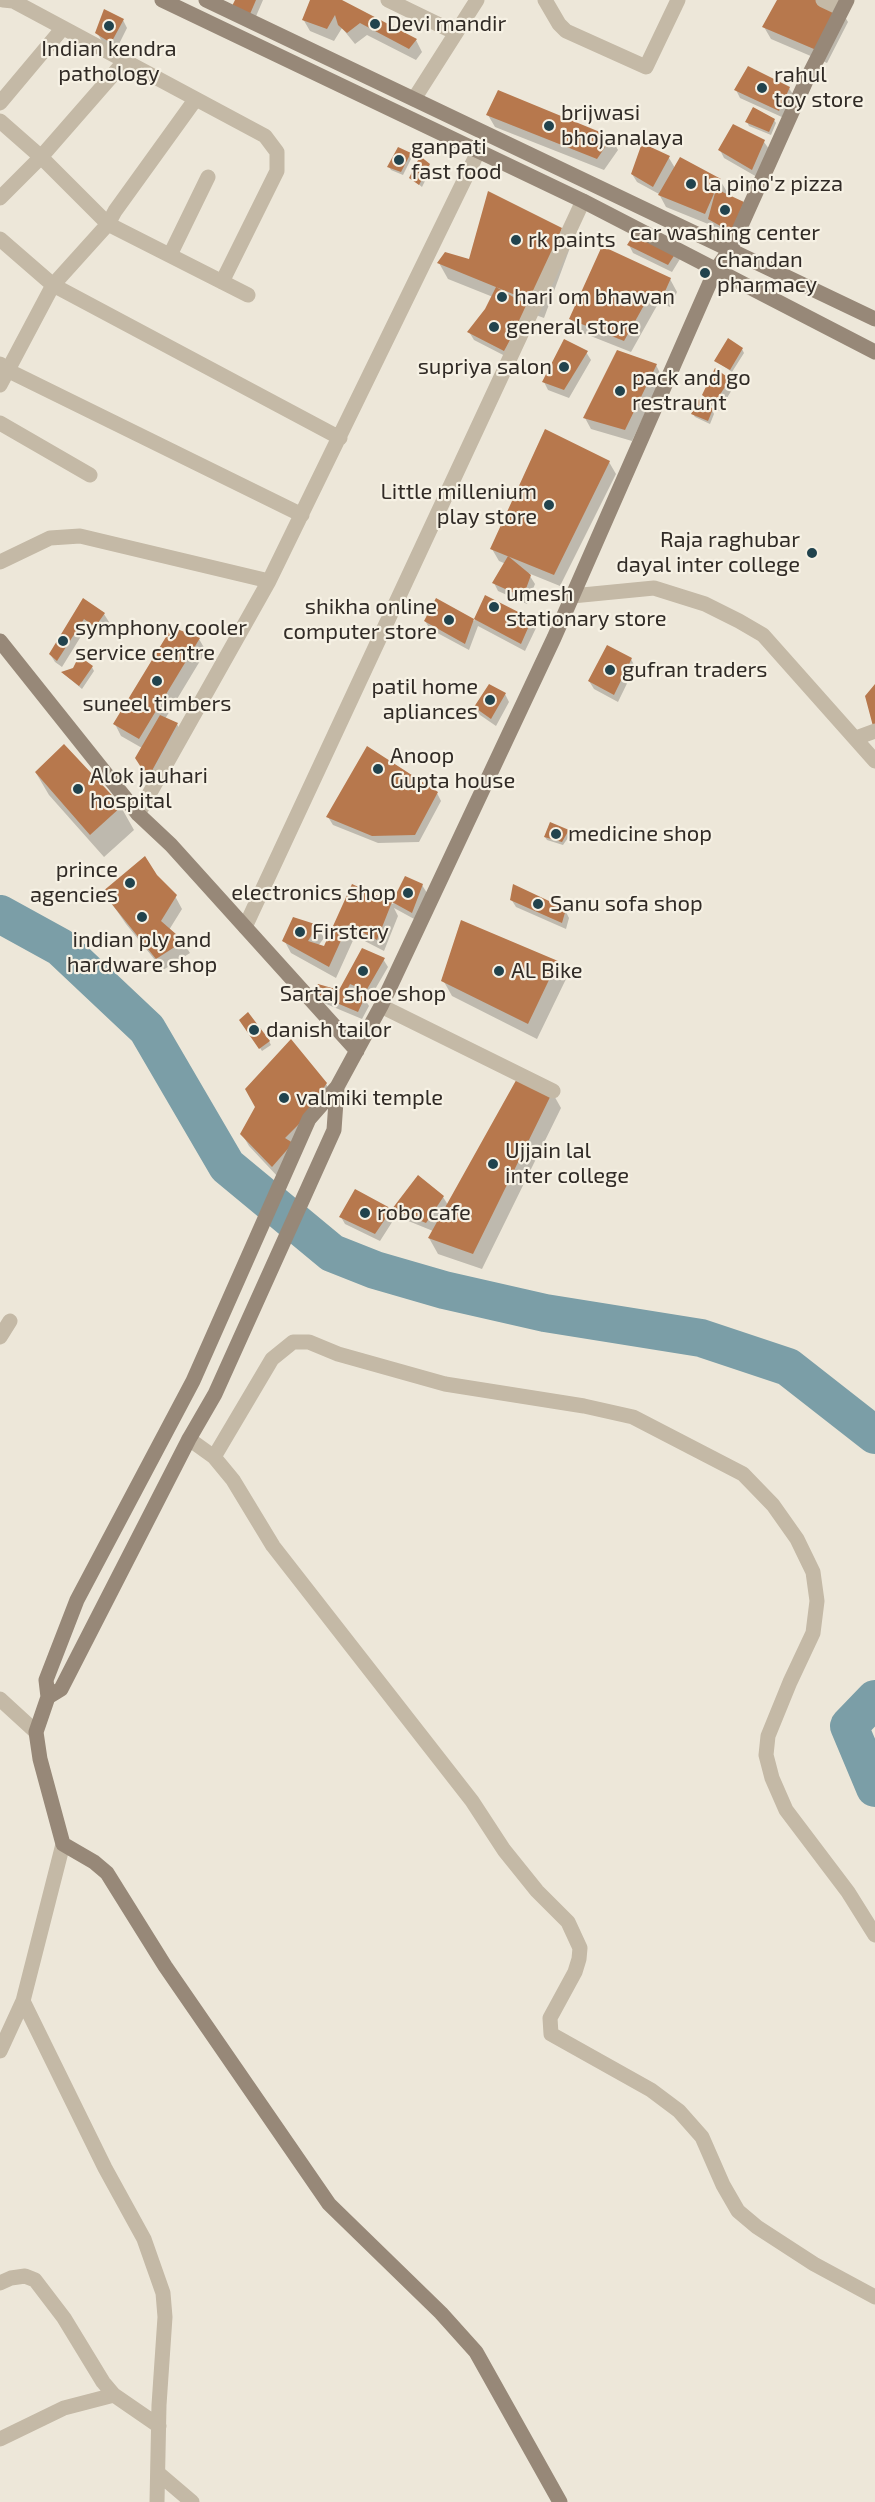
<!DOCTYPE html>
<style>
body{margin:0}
canvas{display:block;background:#ede7d9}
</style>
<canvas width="875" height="2502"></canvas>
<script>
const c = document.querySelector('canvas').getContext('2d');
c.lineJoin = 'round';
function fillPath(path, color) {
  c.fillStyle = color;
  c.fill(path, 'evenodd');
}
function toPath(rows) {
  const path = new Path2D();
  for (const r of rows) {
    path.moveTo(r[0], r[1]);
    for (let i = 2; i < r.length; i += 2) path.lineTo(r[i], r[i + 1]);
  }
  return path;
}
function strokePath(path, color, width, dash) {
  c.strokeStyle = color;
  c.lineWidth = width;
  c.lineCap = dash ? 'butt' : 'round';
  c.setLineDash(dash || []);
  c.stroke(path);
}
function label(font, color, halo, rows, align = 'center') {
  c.font = font + ' "Exo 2",sans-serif';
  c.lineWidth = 4.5;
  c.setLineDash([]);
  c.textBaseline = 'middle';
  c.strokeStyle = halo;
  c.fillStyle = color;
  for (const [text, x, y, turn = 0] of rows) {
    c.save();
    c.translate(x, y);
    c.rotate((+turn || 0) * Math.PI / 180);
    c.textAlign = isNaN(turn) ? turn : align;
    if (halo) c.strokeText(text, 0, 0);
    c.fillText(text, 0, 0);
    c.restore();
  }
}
fillPath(toPath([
 [236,0,263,0,254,21],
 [311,0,338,0,416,40,422,52,416,60,367,35,355,44,342,28,334,41,310,31,303,19],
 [779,0,841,10,848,22,827,63,771,39,764,27],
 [123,20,127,28,116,50,102,41,97,33],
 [789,88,794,96,784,118,740,98,736,90],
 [488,115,611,138,618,150,604,170,495,127],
 [774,120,776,123,771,135,749,126,747,122],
 [733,126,764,142,769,149,757,177,724,158,720,150],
 [643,145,669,158,675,168,720,180,727,192,726,195,736,239,713,226,666,207,659,194,637,182,632,174],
 [410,154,412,157,403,175,391,170,389,167],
 [429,165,431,169,422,187,411,178],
 [561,229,571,245,544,318,533,314,509,358,474,340,469,332,487,310,493,297,448,279,439,263,470,261],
 [629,245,676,252,680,259,672,272,633,253],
 [703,268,713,276,711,282,699,274],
 [670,279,677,292,670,307,659,302,631,352,578,331,571,319],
 [742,349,744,353,732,372,716,361],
 [586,352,591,360,569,398,548,390,544,382],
 [656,365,662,377,632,441,591,429,585,418],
 [729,380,733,388,719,411,708,403,704,395],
 [712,410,714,414,710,424,695,417,693,414],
 [609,462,616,474,560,586,528,573,535,584,527,604,498,591,494,583,506,564,499,561,492,549],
 [486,597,531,620,536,628,525,651,478,626,469,650,430,629,425,621,437,601,474,621],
 [84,600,104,614,109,622,100,634,88,625,62,667,55,662,50,654],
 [172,629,199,639,206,651,165,719,177,724,181,732,153,784,137,758,142,748,121,736,115,724],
 [631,659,635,667,618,702,594,689,589,681],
 [92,667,94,671,82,689,63,673],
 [505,694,509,702,496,726,480,715,475,707],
 [64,746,121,807,134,830,104,857,49,795,36,773],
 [437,793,441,801,419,842,378,843,333,825,328,817],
 [568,832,570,835,563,845,547,840,545,837],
 [156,876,175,896,182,909,169,930,183,942,190,953,163,970,126,924,104,892],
 [405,878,422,885,427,893,416,920,394,908,398,916,384,951,355,936,336,978,291,953,284,940,317,926,324,938,318,946,325,948,353,886,393,904],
 [511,899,565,910,569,918,566,929,516,907],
 [363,950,383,959,388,967,370,998,355,991,352,995,364,998,369,1006,362,1019,319,1001,314,993,340,992],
 [557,963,566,979,537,1039,452,996,443,980],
 [241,1020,269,1041,271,1045,262,1051],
 [326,1084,333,1096,279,1178,249,1146,242,1134],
 [552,1092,561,1108,482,1269,438,1254,429,1238,433,1231,396,1216,380,1241,345,1224,341,1217,355,1191,392,1211,418,1177,443,1197,448,1205]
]), '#0003');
strokePath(toPath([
 [0,914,60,947,147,1029,227,1166,332,1253,375,1270,444,1290,545,1313,701,1338,788,1367,875,1435],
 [875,1699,849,1726,875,1788]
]), '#7b9ea7', 38);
fillPath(toPath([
 [235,0,256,0,250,14,232,6],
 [310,0,342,0,417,39,409,49,360,23,347,33,338,25,335,15,327,29,302,20],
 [777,0,823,0,842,9,821,52,762,27],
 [104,9,124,19,111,43,95,33],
 [748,66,790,87,779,111,734,90],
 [498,90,612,137,597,159,486,115],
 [753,107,775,119,769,132,745,122],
 [733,124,765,140,752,170,718,150],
 [642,143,670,156,653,187,631,174],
 [398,147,411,153,401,172,387,167],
 [420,156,430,164,419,185,409,178],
 [680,157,721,179,716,189,744,202,731,232,708,219,716,189,705,214,658,195],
 [488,191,562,228,535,303,437,263,445,252,469,259],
 [636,231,677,251,668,265,627,245],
 [602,246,671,278,663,296,652,291,624,341,569,319],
 [496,287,529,306,504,351,467,332,485,309],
 [728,338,743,348,730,370,714,361],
 [564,339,588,351,564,390,542,382],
 [617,350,657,364,625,430,583,418],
 [715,368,730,379,714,404,702,395],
 [699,399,713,409,708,421,691,414],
 [545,429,610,461,554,575,490,549],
 [508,556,531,575,523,597,492,583],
 [485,595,532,619,521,644,474,619],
 [83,598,105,613,95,627,84,619,57,661,49,654],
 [436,598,474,619,465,644,424,621],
 [172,627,200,638,139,739,113,724],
 [607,645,632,658,614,695,588,681],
 [79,656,93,666,79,686,61,672,73,668],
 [489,684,506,693,491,719,474,707],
 [875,684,875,730,874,730,865,696],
 [160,715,178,723,148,778,135,758],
 [64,744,122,806,90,835,35,772],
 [367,746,438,792,415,835,372,836,326,817],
 [550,822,569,830,562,842,544,837],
 [145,856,157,875,177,895,161,921,184,941,156,959,102,892],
 [405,876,423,884,412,913,392,902],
 [352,884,392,902,377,940,348,925,329,967,282,941,293,917,318,925,308,941,324,946],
 [513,884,566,909,562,923,510,900],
 [461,920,558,961,528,1024,441,981],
 [362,948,385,958,366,991,350,984,346,992,365,997,358,1012,313,993,318,984,339,990],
 [248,1012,270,1041,259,1049,239,1020],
 [291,1039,327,1083,299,1124,285,1138,293,1143,272,1167,240,1134,255,1107,245,1089],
 [519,1075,553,1091,473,1254,428,1238],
 [418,1175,444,1196,426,1223,392,1209],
 [355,1189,392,1209,375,1234,339,1217]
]), '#b7784d');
strokePath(toPath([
 [3,0,13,1,265,136,277,152,277,171,222,282],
 [388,0,456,33],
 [545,0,559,24,566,31,646,67,678,0],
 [823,0,842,9],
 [414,99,477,0],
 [0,103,62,29],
 [0,121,41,157,108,224,248,295],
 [0,198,41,157,124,62],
 [0,239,53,285,340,438],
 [170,255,208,177],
 [0,364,9,371,302,515],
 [0,385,53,285,108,224,115,211,195,100],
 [0,423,90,475],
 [0,562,50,538,80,536,269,581],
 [572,596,654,588,705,604,739,621,763,635,875,761],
 [856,738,875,731],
 [138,814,269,581,478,152],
 [245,927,583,201],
 [381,1006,553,1091],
 [0,1337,10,1321],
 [189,1439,214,1457,233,1480,273,1546,472,1801,504,1850,537,1891,568,1922,580,1948,579,1959,575,1972,550,2018,551,2034,651,2090,679,2111,702,2137,723,2185,738,2211,757,2227,814,2264,875,2297],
 [214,1457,272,1359,293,1342,309,1342,338,1354,445,1384,584,1406,633,1417,743,1474,773,1505,797,1539,813,1572,817,1601,813,1633,790,1682,768,1736,766,1755,772,1778,786,1810,848,1892,875,1935],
 [0,1699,36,1732],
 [23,2001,105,2168,144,2239,163,2293,165,2317,159,2405,157,2502],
 [0,2051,23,2001,63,1844],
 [0,2283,11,2278,25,2276,35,2280,64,2318,103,2382,114,2395,159,2426],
 [0,2439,64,2408,114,2395],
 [158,2473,192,2502]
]), '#c4b9a6', 15);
strokePath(toPath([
 [162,0,583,201,875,352],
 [206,0,875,319],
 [0,641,138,814,171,845,357,1051],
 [48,1697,61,1689,189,1439,215,1394,334,1130,337,1087],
 [560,2502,476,2352,441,2313,329,2204,165,1966,107,1873,94,1862,63,1844,40,1759,36,1732,48,1697,46,1680,77,1600,193,1381,309,1119,337,1087,381,1006,554,638,715,271,731,248,806,81,847,0]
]), '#978878', 15);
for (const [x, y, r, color] of [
 [375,24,6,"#21434d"],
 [109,26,6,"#21434d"],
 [762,88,6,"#21434d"],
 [549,126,6,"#21434d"],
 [399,160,6,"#21434d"],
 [691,184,6,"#21434d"],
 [725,210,6,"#21434d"],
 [516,240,6,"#21434d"],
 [705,273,6,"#21434d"],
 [502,297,6,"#21434d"],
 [494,327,6,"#21434d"],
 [564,367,6,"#21434d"],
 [620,391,6,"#21434d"],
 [549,505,6,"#21434d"],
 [812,553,6,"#21434d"],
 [494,607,6,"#21434d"],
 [449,620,6,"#21434d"],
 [63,641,6,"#21434d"],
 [610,670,6,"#21434d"],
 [157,681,6,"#21434d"],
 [490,700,6,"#21434d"],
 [378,769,6,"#21434d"],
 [78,789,6,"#21434d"],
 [556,834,6,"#21434d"],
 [130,883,6,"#21434d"],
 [408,893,6,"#21434d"],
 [538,904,6,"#21434d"],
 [142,917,6,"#21434d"],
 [300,932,6,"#21434d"],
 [363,971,6,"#21434d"],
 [499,971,6,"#21434d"],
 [254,1030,6,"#21434d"],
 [284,1098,6,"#21434d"],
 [493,1164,6,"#21434d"],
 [365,1213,6,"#21434d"]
]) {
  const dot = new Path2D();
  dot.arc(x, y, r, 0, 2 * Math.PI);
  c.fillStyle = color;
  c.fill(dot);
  strokePath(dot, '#f6f1e4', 2);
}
label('22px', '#312b26', '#f6f1e4', [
 ["Devi mandir",387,24],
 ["Indian kendra",109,49,"center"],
 ["pathology",109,74,"center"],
 ["rahul",774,75],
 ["toy store",774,100],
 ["brijwasi",561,113],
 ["bhojanalaya",561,138],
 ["ganpati",411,147],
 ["fast food",411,172],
 ["la pino'z pizza",703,184],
 ["car washing center",725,233,"center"],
 ["rk paints",528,240],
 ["chandan",717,260],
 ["pharmacy",717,285],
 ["hari om bhawan",514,297],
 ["general store",506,327],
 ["supriya salon",552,367,"right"],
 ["pack and go",632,378],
 ["restraunt",632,403],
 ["Little millenium",537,492,"right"],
 ["play store",537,517,"right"],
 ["Raja raghubar",800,540,"right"],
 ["dayal inter college",800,565,"right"],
 ["umesh",506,594],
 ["stationary store",506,619],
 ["shikha online",437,607,"right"],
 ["computer store",437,632,"right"],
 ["symphony cooler",75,628],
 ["service centre",75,653],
 ["gufran traders",622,670],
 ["patil home",478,687,"right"],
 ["apliances",478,712,"right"],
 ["suneel timbers",157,704,"center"],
 ["Anoop",390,756],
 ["Gupta house",390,781],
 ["Alok jauhari",90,776],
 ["hospital",90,801],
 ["medicine shop",568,834],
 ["prince",118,870,"right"],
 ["agencies",118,895,"right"],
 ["electronics shop",396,893,"right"],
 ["Sanu sofa shop",550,904],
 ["Firstcry",312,932],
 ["indian ply and",142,940,"center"],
 ["hardware shop",142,965,"center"],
 ["AL Bike",511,971],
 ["Sartaj shoe shop",363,994,"center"],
 ["danish tailor",266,1030],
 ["valmiki temple",296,1098],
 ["Ujjain lal",505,1151],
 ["inter college",505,1176],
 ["robo cafe",377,1213]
], 'left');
</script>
